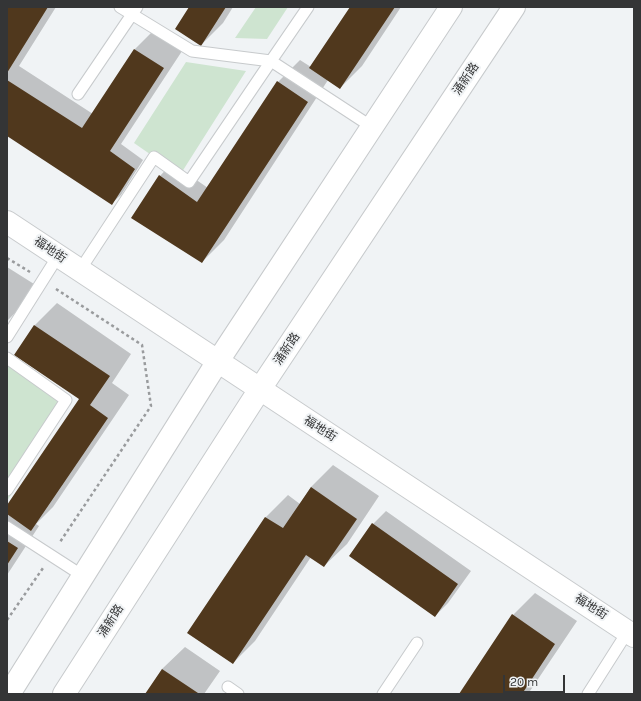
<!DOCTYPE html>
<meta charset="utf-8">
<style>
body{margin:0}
#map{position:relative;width:641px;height:701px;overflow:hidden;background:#f0f3f5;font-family:Karla,sans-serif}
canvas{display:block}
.frame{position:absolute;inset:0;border:8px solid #343536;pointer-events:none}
.scale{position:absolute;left:503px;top:675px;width:62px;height:18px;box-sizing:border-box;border:2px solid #343536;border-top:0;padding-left:5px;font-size:12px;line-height:14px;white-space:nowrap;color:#343536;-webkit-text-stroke:3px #f0f3f5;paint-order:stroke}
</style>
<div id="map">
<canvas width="641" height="701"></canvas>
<div class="frame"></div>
<div class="scale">20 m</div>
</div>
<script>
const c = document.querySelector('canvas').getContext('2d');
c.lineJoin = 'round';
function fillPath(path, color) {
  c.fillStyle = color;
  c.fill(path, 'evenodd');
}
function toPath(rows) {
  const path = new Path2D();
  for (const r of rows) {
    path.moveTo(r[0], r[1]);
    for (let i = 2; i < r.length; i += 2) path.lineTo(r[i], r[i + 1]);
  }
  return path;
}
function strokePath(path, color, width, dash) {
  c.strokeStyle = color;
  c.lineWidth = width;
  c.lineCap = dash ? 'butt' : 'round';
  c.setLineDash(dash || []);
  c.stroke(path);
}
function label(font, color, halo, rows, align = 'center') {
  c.font = font + ' Karla,"Noto Sans SC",sans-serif';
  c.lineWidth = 4;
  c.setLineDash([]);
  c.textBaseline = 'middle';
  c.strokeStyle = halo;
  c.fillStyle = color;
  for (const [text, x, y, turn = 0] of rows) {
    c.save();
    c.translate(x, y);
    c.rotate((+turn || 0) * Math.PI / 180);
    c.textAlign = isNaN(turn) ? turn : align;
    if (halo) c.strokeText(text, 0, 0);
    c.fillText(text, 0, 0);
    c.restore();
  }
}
fillPath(toPath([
 [256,7,288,7,267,39,235,38],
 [186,62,246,71,180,175,134,143],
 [7,359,71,402,7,501]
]), '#cee4d0');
fillPath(toPath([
 [7,7,56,7,19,66,93,114,135,49,157,27,186,45,121,144,143,160,121,195,112,203,7,134],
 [191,7,233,7,223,23,201,45],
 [351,7,401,7,362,66,340,88,328,80,224,240,202,262,160,176,172,163,208,188,278,82,300,60,311,67],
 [7,267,34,284,17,311,7,321],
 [57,303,131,354,112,383,129,395,53,507,36,524,39,526,7,575,7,506,81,399,16,354,35,325],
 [333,465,379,496,347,544,324,566,311,557,255,641,233,663,189,633,266,517,288,495,300,504,311,487],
 [386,511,471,571,448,603,435,616,350,556,373,524],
 [535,593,577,621,528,694,460,694,513,615],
 [185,647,220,671,204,694,146,694,162,669]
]), '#0003');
fillPath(toPath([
 [7,7,48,7,7,73],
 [189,7,226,7,201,46,175,29],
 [350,7,395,7,340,89,309,68],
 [134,49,164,68,110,151,135,169,112,205,7,136,7,80,82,128],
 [277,81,308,102,202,263,131,218,159,175,197,202],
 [34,325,110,376,90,405,108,418,31,531,7,514,7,505,79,399,14,355],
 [311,487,357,519,324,567,306,555,233,664,187,633,265,517,283,528],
 [372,523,458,584,435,617,349,556],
 [7,541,18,548,7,565],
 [512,614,555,644,522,694,459,694],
 [162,669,198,693,197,694,145,694]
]), '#50381d');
const service = toPath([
 [120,7,192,51,271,61,308,7],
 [78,94,137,7],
 [80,270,154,157,189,182,271,61,372,127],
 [7,337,58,256],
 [7,358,66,400,7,490],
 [7,527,83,576],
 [228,687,238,694],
 [383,694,417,643],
 [588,694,628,631]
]);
const tertiary = toPath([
 [7,222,634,636],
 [9,694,218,361,451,7],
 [64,694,260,389,514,7]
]);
strokePath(service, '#c7cacc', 13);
strokePath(tertiary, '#c7cacc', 24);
strokePath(toPath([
 [7,258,30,272],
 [56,289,142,345,151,406,60,542],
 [7,620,43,568]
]), '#999b9d', 2.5, [3, 3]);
strokePath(service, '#fff', 11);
strokePath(tertiary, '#fff', 22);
label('12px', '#343536', '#f0f3f5', [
 ["涌新路",466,79,-56],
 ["福地街",50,250,34],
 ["涌新路",287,349,-56],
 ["福地街",320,429,33],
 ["福地街",591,607,33],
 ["涌新路",111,621,-57]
]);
</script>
